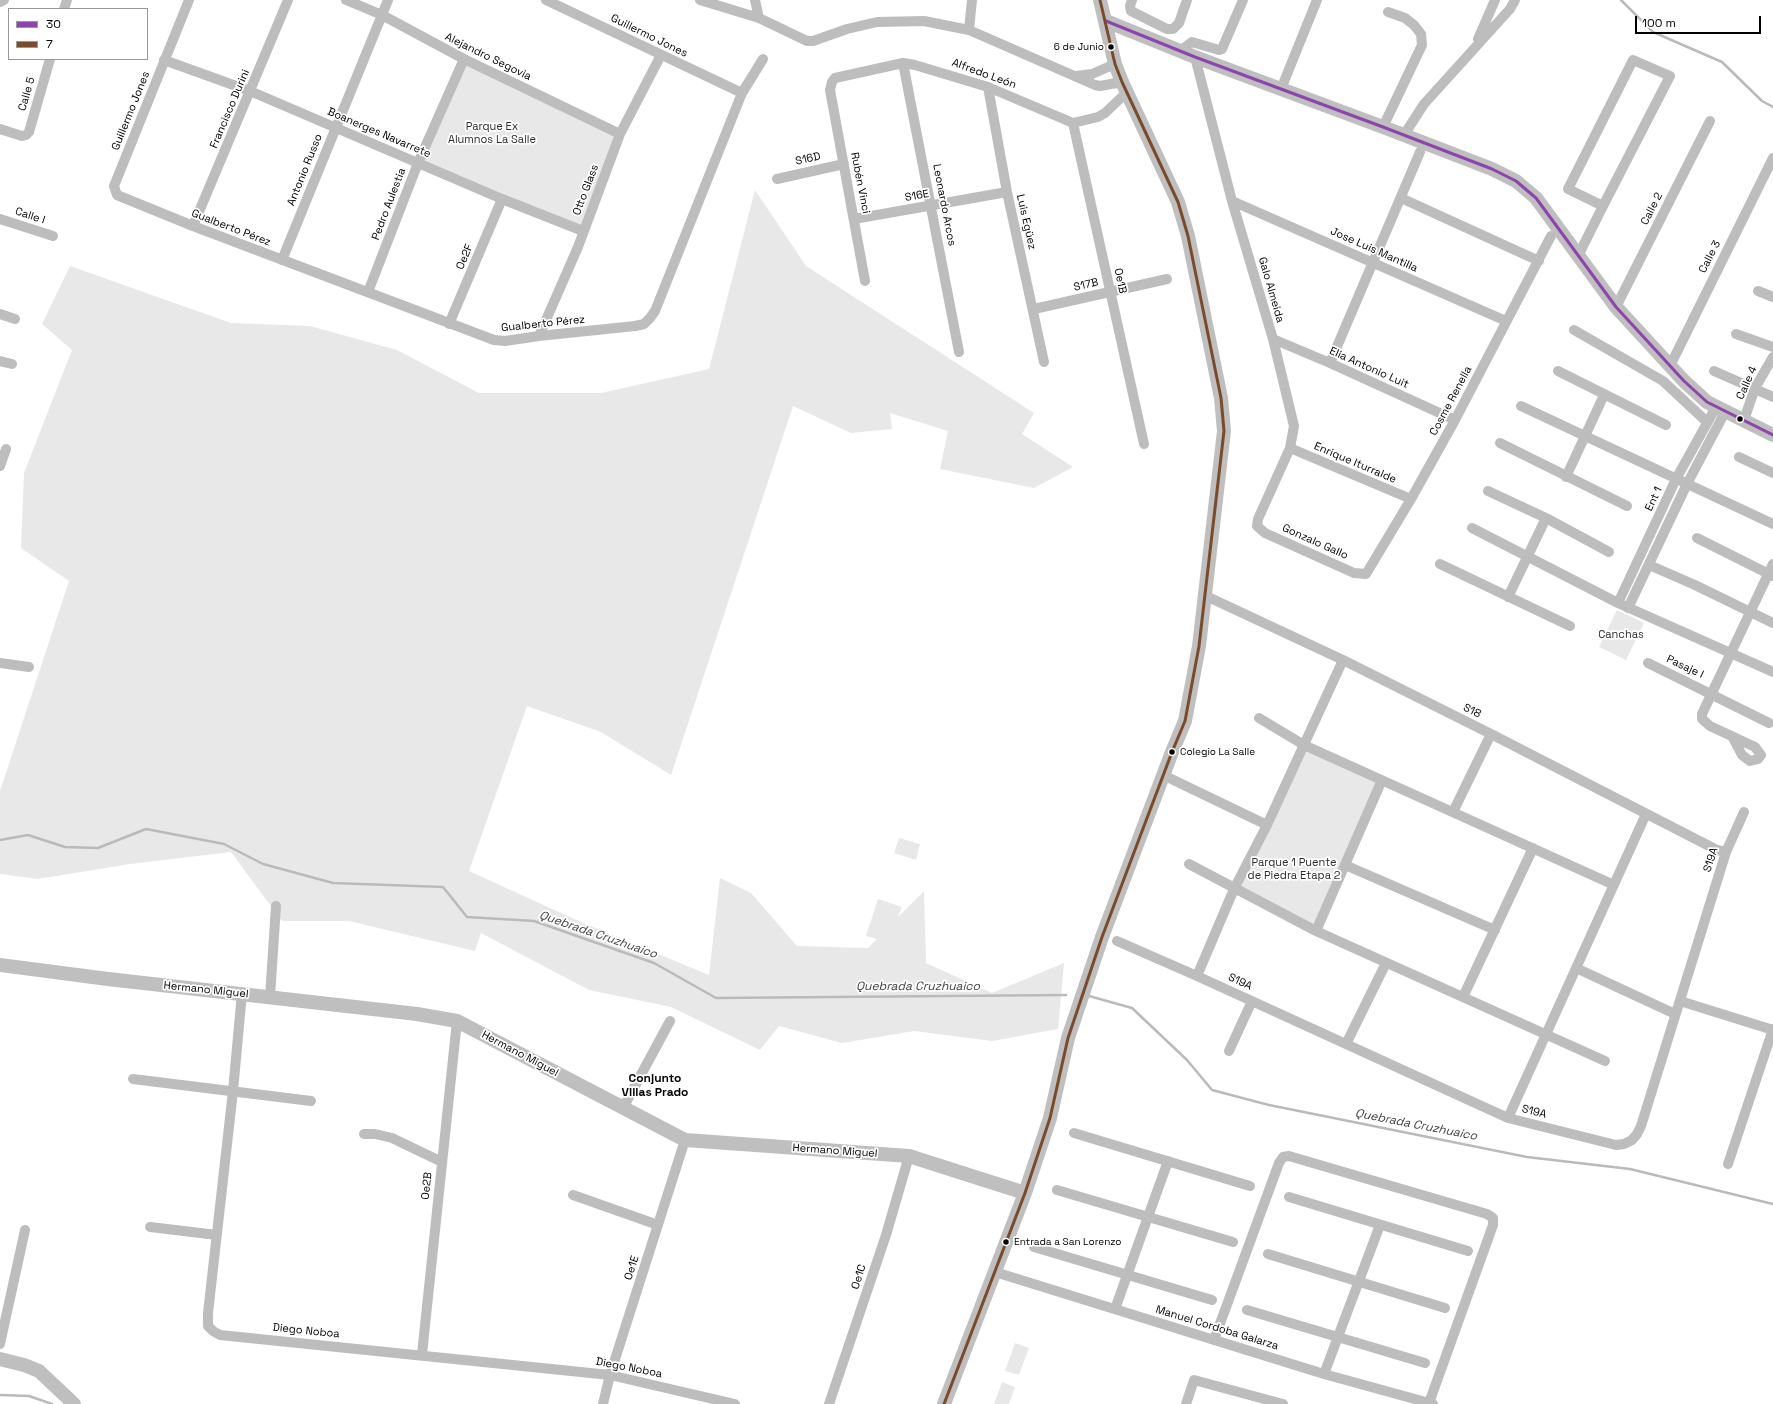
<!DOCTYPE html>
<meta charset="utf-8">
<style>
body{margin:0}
#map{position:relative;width:1773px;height:1404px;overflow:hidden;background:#fff;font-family:"Space Grotesk",sans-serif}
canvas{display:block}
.legend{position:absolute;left:8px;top:8px;width:140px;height:52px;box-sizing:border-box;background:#fff;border:1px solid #999;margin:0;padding:5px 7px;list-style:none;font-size:12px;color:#000}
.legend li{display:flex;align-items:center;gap:8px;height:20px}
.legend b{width:20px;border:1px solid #999}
.scale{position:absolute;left:1635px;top:16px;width:126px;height:18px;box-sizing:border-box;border:2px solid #000;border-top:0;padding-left:5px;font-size:12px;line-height:14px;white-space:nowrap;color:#000;-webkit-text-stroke:3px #fff;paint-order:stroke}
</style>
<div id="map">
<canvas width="1773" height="1404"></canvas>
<ul class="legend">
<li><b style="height:5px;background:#8e44ad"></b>30</li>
<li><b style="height:5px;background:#7a4b2a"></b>7</li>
</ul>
<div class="scale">100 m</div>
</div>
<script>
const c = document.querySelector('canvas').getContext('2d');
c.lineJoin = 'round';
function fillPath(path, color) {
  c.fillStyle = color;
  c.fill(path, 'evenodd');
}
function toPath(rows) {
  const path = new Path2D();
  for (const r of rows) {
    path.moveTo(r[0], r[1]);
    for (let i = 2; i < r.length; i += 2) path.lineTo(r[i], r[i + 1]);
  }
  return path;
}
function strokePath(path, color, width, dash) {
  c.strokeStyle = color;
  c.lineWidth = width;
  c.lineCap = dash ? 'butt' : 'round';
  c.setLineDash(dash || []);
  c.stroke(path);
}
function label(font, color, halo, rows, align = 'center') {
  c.font = font + ' "Space Grotesk",sans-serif';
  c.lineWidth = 3.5;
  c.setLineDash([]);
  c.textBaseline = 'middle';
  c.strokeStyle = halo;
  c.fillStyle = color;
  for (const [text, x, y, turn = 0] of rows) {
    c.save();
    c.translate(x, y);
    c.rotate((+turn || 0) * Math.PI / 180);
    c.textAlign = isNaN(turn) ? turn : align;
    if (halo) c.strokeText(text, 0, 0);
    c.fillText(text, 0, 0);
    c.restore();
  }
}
fillPath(toPath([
 [464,59,620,134,582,226,418,163],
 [755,190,806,266,1034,413,1022,434,1073,467,1034,488,940,469,948,431,890,413,892,429,851,433,793,406,671,775,601,732,527,706,469,871,583,923,709,975,720,878,751,893,797,946,868,948,877,939,866,936,878,899,902,907,898,917,924,891,926,963,992,993,1064,963,1058,1029,992,1041,914,1031,842,1043,779,1026,760,1050,671,1007,589,990,481,933,475,951,349,921,282,921,231,852,130,864,38,879,0,874,0,791,69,581,21,548,24,473,72,350,42,324,70,266,231,323,310,326,397,350,479,393,601,393,709,369],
 [1617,610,1644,623,1626,660,1599,647],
 [1304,745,1382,780,1316,931,1234,889],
 [899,838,920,844,916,860,894,853],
 [1015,1343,1029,1348,1019,1375,1005,1371],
 [1002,1382,1015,1387,1009,1404,994,1404]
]), '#e8e8e8');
strokePath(toPath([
 [1621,0,1653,32,1722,62,1762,101,1773,107],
 [0,840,28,835,65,847,98,848,146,829,224,844,263,864,333,883,443,887,467,917,534,921,654,963,716,998,1066,995],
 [1089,996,1132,1008,1187,1060,1212,1090,1269,1105,1527,1157,1630,1169,1773,1204],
 [0,1395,29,1396,52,1404]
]), '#bababa', 2.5);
strokePath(toPath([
 [189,0,114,186,117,195,193,226,494,340,505,341,539,336,635,326,644,324,650,318,655,311,742,93,763,59],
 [346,0,382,15,464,59,620,134],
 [546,0,742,93],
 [700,0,759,18,807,41,813,41,847,29,877,22,924,21,969,30,1095,85,1100,86,1122,82],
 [755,0,759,18],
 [1132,0,1130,6,1131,11,1167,29,1173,29,1179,23,1187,0],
 [0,2,4,0],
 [64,9,67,0],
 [969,30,972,0],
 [1478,39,1495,0],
 [1180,51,1192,42,1219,50,1222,49,1243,0],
 [1195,57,1232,201,1273,339,1294,426,1290,448,1258,519,1257,526,1265,533,1354,573,1366,574,1411,499,1455,420,1551,236],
 [164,60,250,91,502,199,583,231],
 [903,63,959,352],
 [1076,76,1092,74,1115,64],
 [988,87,1007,192,1044,362],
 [1281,89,1317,0],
 [1073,123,1144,444],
 [1383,127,1422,45,1421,34,1414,25,1405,18,1388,12],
 [0,129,22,136,26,135,29,132,50,59],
 [1404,135,1424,104,1510,9,1515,0],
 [777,179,844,164],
 [1401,198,1539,261],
 [1232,201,1506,321],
 [0,219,53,236],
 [854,219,1007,192],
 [193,226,288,0],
 [1579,254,1603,206,1670,76,1633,60,1568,189,1603,206],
 [282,260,388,0],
 [865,281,830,90,832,82,835,78,903,63,915,65,988,87,1073,123,1098,117,1105,113,1127,92],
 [1758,291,1773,297],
 [368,292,418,163,464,59],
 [1616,307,1710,121],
 [1034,309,1167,279],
 [0,314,15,319],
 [449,324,502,199],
 [1574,330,1663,381,1707,422],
 [1736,334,1773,347],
 [539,336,578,247,620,134,661,55],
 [1273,339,1330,363,1455,420],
 [0,361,12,364],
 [1330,363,1420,152],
 [1670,366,1773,158],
 [1558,371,1666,425],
 [1714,371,1773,397],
 [1521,406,1773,524],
 [1744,420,1755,388,1773,357],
 [1500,443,1627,506],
 [1290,448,1411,499],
 [1739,457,1773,473],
 [0,466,6,449],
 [1566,477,1604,395],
 [1488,491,1546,518,1609,552],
 [1472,528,1618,603,1773,672],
 [1697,538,1773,576],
 [1440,564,1570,626],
 [1649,565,1695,585,1773,623],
 [1206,596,1343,660,1491,734,1717,850,1726,852],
 [1508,597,1546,518],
 [1618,603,1676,479,1716,407],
 [1628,608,1687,484,1725,412],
 [0,663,29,667],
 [1648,663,1769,723],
 [1259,718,1304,745,1614,885],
 [1732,736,1742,755,1750,761,1758,759,1761,755,1755,747,1710,726,1702,719,1702,714,1773,564],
 [1163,775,1267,825],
 [1453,812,1491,734],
 [1189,864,1316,931,1605,1061],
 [1345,865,1495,930],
 [1316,931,1382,780],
 [1117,941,1197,976,1508,1118,1616,1145,1624,1144,1632,1140,1637,1134,1641,1126,1726,852,1744,812],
 [1576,968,1675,1014],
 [1197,976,1234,889,1267,825,1343,660],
 [242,993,233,1091,208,1313,208,1326,213,1331,220,1335,610,1375,735,1404],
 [270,997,276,906],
 [1463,997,1533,848],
 [1680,1001,1773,1030],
 [1346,1044,1386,963],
 [1229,1051,1252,1001],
 [133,1079,311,1101],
 [623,1108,670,1021],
 [1508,1118,1646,814],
 [1074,1133,1250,1186],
 [364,1134,375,1134,392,1138,442,1162],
 [1728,1164,1773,1029],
 [1057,1190,1233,1242],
 [573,1195,658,1225],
 [1289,1197,1468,1251],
 [150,1227,217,1235],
 [1034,1247,1212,1300],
 [1268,1254,1445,1308],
 [995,1272,1324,1374,1433,1404],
 [1115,1309,1168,1161],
 [1247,1310,1425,1363],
 [1214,1340,1279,1163,1283,1157,1289,1156,1487,1214,1493,1218,1493,1225,1429,1403],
 [0,1344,25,1230],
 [422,1354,457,1021],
 [1324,1374,1380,1225],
 [603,1404,610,1375,685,1140],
 [829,1404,886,1235,909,1156],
 [1186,1404,1194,1380,1283,1404]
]), '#bdbdbd', 10);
strokePath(toPath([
 [1106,21,1195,57,1383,127,1492,169,1516,181,1536,198,1616,307,1684,381,1707,402,1773,435],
 [0,965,108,979,417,1014,457,1021,685,1140,909,1156,1025,1193],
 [0,1359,24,1365,39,1371,74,1404],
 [944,1404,1025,1193,1050,1118,1068,1038,1102,937,1172,752,1185,721,1199,646,1224,431,1221,398,1188,236,1178,202,1122,82,1115,64,1100,0]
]), '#bfbfbf', 14);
strokePath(toPath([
 [1106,21,1195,57,1383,127,1492,169,1516,181,1536,198,1616,307,1684,381,1707,402,1773,435]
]), '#8e44ad', 3);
strokePath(toPath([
 [944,1404,1025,1193,1050,1118,1068,1038,1102,937,1172,752,1185,721,1199,646,1224,431,1221,398,1188,236,1178,202,1122,82,1115,64,1100,0]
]), '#7a4b2a', 3);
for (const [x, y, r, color] of [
 [1111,47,3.5,"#000"],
 [1740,419,3.5,"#000"],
 [1172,752,3.5,"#000"],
 [1006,1242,3.5,"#000"]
]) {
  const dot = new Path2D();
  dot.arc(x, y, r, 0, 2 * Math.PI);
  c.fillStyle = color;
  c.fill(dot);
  strokePath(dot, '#fff', 1.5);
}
label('10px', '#000', '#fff', [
 ["6 de Junio",1104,47,"right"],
 ["Colegio La Salle",1180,752],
 ["Entrada a San Lorenzo",1014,1242]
], 'left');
label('11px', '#000', '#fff', [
 ["Guillermo Jones",649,36,26],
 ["Alejandro Segovia",488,57,26],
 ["Alfredo León",984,74,20],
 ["Calle 5",27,94,-74],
 ["Francisco Durini",230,109,-67],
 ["Guillermo Jones",131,111,-68],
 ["Boanerges Navarrete",379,133,23],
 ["S16D",808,159,-13],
 ["Antonio Russo",305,170,-68],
 ["Rubén Vinci",860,183,79],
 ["Otto Glass",586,190,-69],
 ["S16E",917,196,-10],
 ["Pedro Aulestia",389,204,-69],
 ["Leonardo Arcos",944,205,79],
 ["Calle 2",1652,209,-63],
 ["Calle I",30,216,18],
 ["Luis Egüez",1026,222,77],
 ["Gualberto Pérez",231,228,21],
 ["Jose Luis Mantilla",1374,250,24],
 ["Oe2F",465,257,-67],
 ["Calle 3",1710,257,-63],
 ["Oe1B",1120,281,78],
 ["S17B",1086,285,-13],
 ["Galo Almeida",1271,290,74],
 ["Gualberto Pérez",543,324,-6],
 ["Elia Antonio Luit",1369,368,24],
 ["Calle 4",1747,383,-66],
 ["Cosme Renella",1451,401,-62],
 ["Enrique Iturralde",1355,463,23],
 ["Ent 1",1654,499,-65],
 ["Gonzalo Gallo",1315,542,24],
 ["Pasaje I",1685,667,25],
 ["S18",1472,711,26],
 ["S19A",1711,860,-72],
 ["S19A",1240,982,25],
 ["Hermano Miguel",206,990,6],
 ["Hermano Miguel",520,1054,28],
 ["S19A",1534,1112,14],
 ["Hermano Miguel",835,1151,4],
 ["Oe2B",427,1186,-84],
 ["Oe1E",632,1268,-72],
 ["Oe1C",859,1277,-72],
 ["Manuel Cordoba Galarza",1217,1328,17],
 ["Diego Noboa",306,1331,6],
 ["Diego Noboa",629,1368,11]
]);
label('11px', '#2c2c2c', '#fff', [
 ["Parque Ex",492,127],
 ["Alumnos La Salle",492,140],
 ["Canchas",1621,635],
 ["Parque 1 Puente",1294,863],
 ["de Piedra Etapa 2",1294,876]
]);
label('italic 12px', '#3d3d3d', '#fff', [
 ["Quebrada Cruzhuaico",598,935,19],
 ["Quebrada Cruzhuaico",918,987],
 ["Quebrada Cruzhuaico",1416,1125,11]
]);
label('bold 12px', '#000', '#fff', [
 ["Conjunto",655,1079],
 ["Villas Prado",655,1093]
]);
</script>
